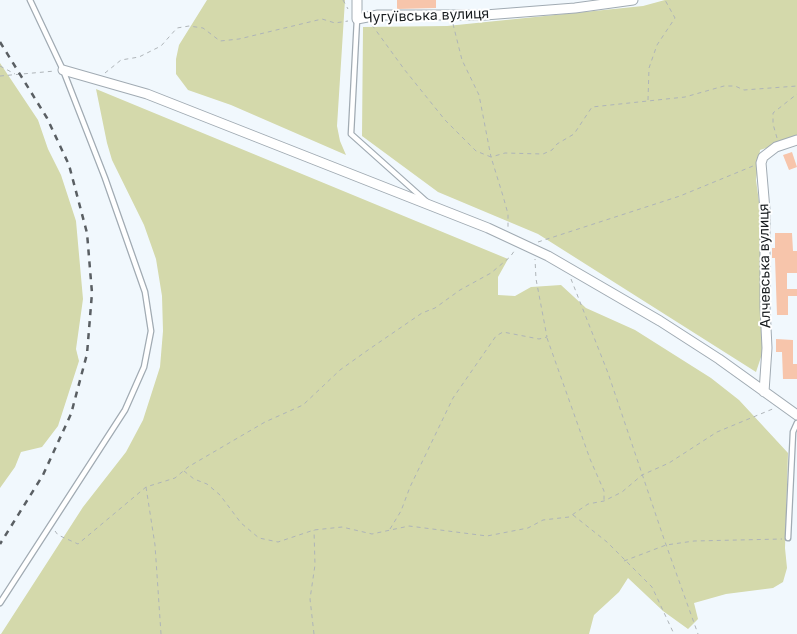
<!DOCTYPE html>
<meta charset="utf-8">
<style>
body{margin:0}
canvas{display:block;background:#f1f8fd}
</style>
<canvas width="797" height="634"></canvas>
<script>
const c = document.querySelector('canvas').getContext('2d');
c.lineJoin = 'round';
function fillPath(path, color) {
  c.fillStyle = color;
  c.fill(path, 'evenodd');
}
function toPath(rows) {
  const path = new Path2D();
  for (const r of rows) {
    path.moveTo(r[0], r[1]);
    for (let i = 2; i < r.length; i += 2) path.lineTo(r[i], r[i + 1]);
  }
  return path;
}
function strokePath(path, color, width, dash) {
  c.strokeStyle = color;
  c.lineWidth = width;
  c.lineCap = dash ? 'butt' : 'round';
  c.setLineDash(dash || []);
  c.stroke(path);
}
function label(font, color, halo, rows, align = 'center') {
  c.font = font + ' Inter,sans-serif';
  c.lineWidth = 4;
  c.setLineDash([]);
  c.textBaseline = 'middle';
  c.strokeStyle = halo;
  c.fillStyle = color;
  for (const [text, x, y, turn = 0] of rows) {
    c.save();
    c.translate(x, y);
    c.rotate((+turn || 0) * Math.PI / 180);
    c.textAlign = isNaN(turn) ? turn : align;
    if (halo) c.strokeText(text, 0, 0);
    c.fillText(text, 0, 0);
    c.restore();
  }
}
fillPath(toPath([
 [207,0,345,0,337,126,340,141,346,155,231,105,188,90,176,74,176,59,179,45],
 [665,0,797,0,797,138,760,150,756,180,762,224,762,354,756,372,538,234,438,192,362,136,363,27,447,26,643,6],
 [0,63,38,120,48,149,61,175,76,221,83,299,76,349,79,361,58,426,42,447,21,452,15,467,0,488],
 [96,89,508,259,498,277,498,295,515,296,531,287,561,285,586,308,635,330,711,378,739,400,788,453,785,548,787,568,783,582,773,588,726,594,694,603,698,619,688,629,663,611,628,578,619,592,594,615,589,634,1,634,83,507,126,452,143,420,160,367,163,331,162,296,156,259,144,225,112,160,107,143]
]), '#d4d9ab');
fillPath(toPath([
 [397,0,436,0,436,8,397,9],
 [792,152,797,167,789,170,783,155],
 [775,233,792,233,793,251,797,251,797,273,787,273,787,289,797,289,797,296,788,296,788,315,777,315,775,258,772,258,772,248,775,248],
 [776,339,793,340,793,364,797,364,797,379,783,379,782,352,776,352]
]), '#f7c5ab');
const lane = toPath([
 [357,19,351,134,427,202],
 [788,538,793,432,797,423],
 [0,603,125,410,144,367,151,331,145,292,105,178,63,70,30,0]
]);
const street = toPath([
 [357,0,357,19,378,15,485,15,575,8,633,0],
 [63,70,147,94,488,228,548,256,660,321,719,359,797,415],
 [764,392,767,348,765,307,765,210,761,163,763,157,776,147,797,140]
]);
strokePath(lane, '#a1abb3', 7);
strokePath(street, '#a1abb3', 11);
strokePath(toPath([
 [343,0,348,9],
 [453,24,462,60,479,95,491,157,505,153,543,154,552,150,557,144,574,134,592,107,685,97,724,86,735,86,744,90,797,86],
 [372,25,404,69,445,120,476,151,491,157,503,196,508,214,508,228],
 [0,66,15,74],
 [105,73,121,60,139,57,161,46,177,28,189,26,203,28,220,41,239,39,322,19,335,23,348,21],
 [0,76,55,71],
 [648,100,649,68,657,45,675,18,665,0],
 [777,138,773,124,773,113,797,94],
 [538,242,680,196,753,166],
 [571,279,608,373,664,539,698,634],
 [547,338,590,459,604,491,604,501],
 [184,471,194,479,207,484,220,495,241,523,259,538,278,542,314,530,342,527,372,534,409,526,487,536,528,528,543,520,569,517,588,504,604,501,622,492,642,475,669,463,717,432,775,408],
 [146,487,155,545,161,634],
 [573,515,607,542,652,587,674,634],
 [390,529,401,511,410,487,453,398,496,336,503,332,539,339,547,337,536,279,535,259],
 [55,531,58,535,78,544,146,487,175,478,188,467,265,422,303,405,340,370,368,350,422,313,435,308,460,290,491,273,510,257,515,250],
 [624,561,666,545,694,541,782,539],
 [314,634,310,599,315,565,314,530]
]), '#aeb4b8', 1, [4, 4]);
strokePath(lane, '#fff', 4.5);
strokePath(street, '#fff', 9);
strokePath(toPath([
 [0,42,47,118,69,165,87,233,92,293,87,354,71,414,43,475,0,544]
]), '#5a5f63', 2.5, [6, 6]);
label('14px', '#181c1f', '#fff', [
 ["Чугуївська вулиця",426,16,-2],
 ["Алчевська вулиця",765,266,-91]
]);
</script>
